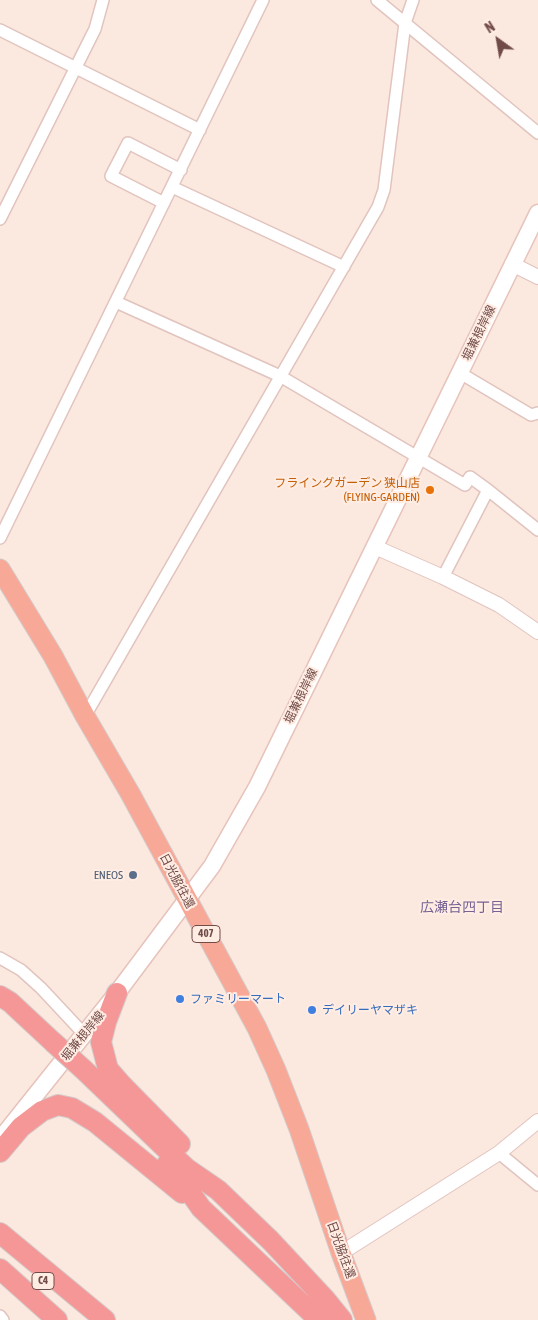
<!DOCTYPE html>
<meta charset="utf-8">
<style>
body{margin:0}
#map{position:relative;width:538px;height:1320px;overflow:hidden;background:#fbe8df;font-family:"Asap Condensed",sans-serif}
canvas{display:block}
.north{position:absolute;left:473px;top:15px;width:50px;height:50px;-webkit-text-stroke:4px #ffede4;paint-order:stroke;rotate:328deg;font-size:14px;font-weight:700;line-height:20px;text-align:center;color:#714b47}
.north::after{content:'';display:block;margin:auto;width:18px;height:22px;background:#714b47;clip-path:polygon(50% 0,100% 100%,50% 72%,0 100%)}
</style>
<div id="map">
<canvas width="538" height="1320"></canvas>
<div class="north">N</div>
</div>
<script>
const c = document.querySelector('canvas').getContext('2d');
c.lineJoin = 'round';
function toPath(rows) {
  const path = new Path2D();
  for (const r of rows) {
    path.moveTo(r[0], r[1]);
    for (let i = 2; i < r.length; i += 2) path.lineTo(r[i], r[i + 1]);
  }
  return path;
}
function strokePath(path, color, width, dash) {
  c.strokeStyle = color;
  c.lineWidth = width;
  c.lineCap = dash ? 'butt' : 'round';
  c.setLineDash(dash || []);
  c.stroke(path);
}
function label(font, color, halo, rows, align = 'center') {
  c.font = font + ' "Asap Condensed","Noto Sans JP",sans-serif';
  c.lineWidth = 4;
  c.setLineDash([]);
  c.textBaseline = 'middle';
  c.strokeStyle = halo;
  c.fillStyle = color;
  for (const [text, x, y, turn = 0] of rows) {
    c.save();
    c.translate(x, y);
    c.rotate((+turn || 0) * Math.PI / 180);
    c.textAlign = isNaN(turn) ? turn : align;
    if (halo) c.strokeText(text, 0, 0);
    c.fillText(text, 0, 0);
    c.restore();
  }
}
const minor = toPath([
 [377,0,538,133],
 [0,30,200,130],
 [172,187,344,267],
 [164,203,111,176,128,143,181,170],
 [0,219,95,29,103,0],
 [116,302,280,376,465,485,470,477,488,490,443,577],
 [460,373,531,415,538,413],
 [488,490,538,530],
 [0,538,263,0],
 [85,716,378,207,384,190,405,23,413,0],
 [0,958,21,970,41,988,84,1034],
 [499,1153,538,1185],
 [0,1316,3,1320]
]);
const tertiary = toPath([
 [512,264,538,277],
 [375,547,443,577,499,605,538,632],
 [341,1253,499,1153,538,1121]
]);
const secondary = toPath([
 [6,1132,117,993,212,866,257,787,538,213]
]);
const trunk = toPath([
 [0,569,53,656,85,716,131,795,257,1028,276,1070,299,1129,341,1253,366,1320]
]);
const motorway = toPath([
 [117,993,106,1022,101,1042,108,1069,122,1085,180,1144],
 [0,996,10,1002,53,1042],
 [83,1069,186,1168,218,1190,271,1241,325,1299,342,1320],
 [0,1152,21,1127,42,1111,58,1105,72,1108,95,1122,182,1193],
 [167,1164,178,1175,201,1208,319,1320],
 [0,1233,105,1320],
 [0,1269,57,1320]
]);
strokePath(minor, '#e1c4be', 14);
strokePath(tertiary, '#e1c4be', 16);
strokePath(secondary, '#e6c3bb', 19);
strokePath(trunk, '#d4c9c8', 21);
strokePath(motorway, '#d4c9c8', 22);
strokePath(minor, '#fff', 11);
strokePath(tertiary, '#fff', 14);
strokePath(secondary, '#fff', 16);
strokePath(trunk, '#f8a897', 19);
strokePath(motorway, '#f59697', 20);
const motorwayBridge = toPath([
 [53,1042,83,1069]
]);
strokePath(motorwayBridge, '#d4c9c8', 22, []);
strokePath(motorwayBridge, '#f59697', 20);
for (const [x, y, r, color] of [
 [430,490,5,"#e8710a"],
 [133,875,5,"#5c6f8a"],
 [180,999,5,"#3f7fe0"],
 [312,1010,5,"#3f7fe0"]
]) {
  const dot = new Path2D();
  dot.arc(x, y, r, 0, 2 * Math.PI);
  c.fillStyle = color;
  c.fill(dot);
  strokePath(dot, '#ffede4', 2);
}
for (const [x, y, w] of [
 [206,934,28],
 [43,1281,22]
]) {
  const box = new Path2D();
  box.roundRect(x - w / 2, y - 8.5, w, 17, 4);
  c.fillStyle = '#ffede4';
  c.fill(box);
  strokePath(box, '#714b47', 1);
}
label('bold 11px', '#714b47', null, [
 ["407",206,934],
 ["C4",43,1281]
]);
label('12px', '#714b47', '#ffede4', [
 ["堀兼根岸線",479,333,-64],
 ["堀兼根岸線",301,696,-64],
 ["日光脇往還",177,881,62],
 ["堀兼根岸線",83,1036,-51],
 ["日光脇往還",341,1250,70]
]);
label('12px', '#c56008', '#ffede4', [
 ["フライングガーデン 狭山店",420,483],
 ["(FLYING-GARDEN)",420,497]
], 'right');
label('12px', '#4e5e75', '#ffede4', [
 ["ENEOS",123,875]
], 'right');
label('12px', '#366cbe', '#ffede4', [
 ["ファミリーマート",190,999],
 ["デイリーヤマザキ",322,1010]
], 'left');
label('14px', '#766394', '#ffede4', [
 ["広瀬台四丁目",462,908]
]);
</script>
